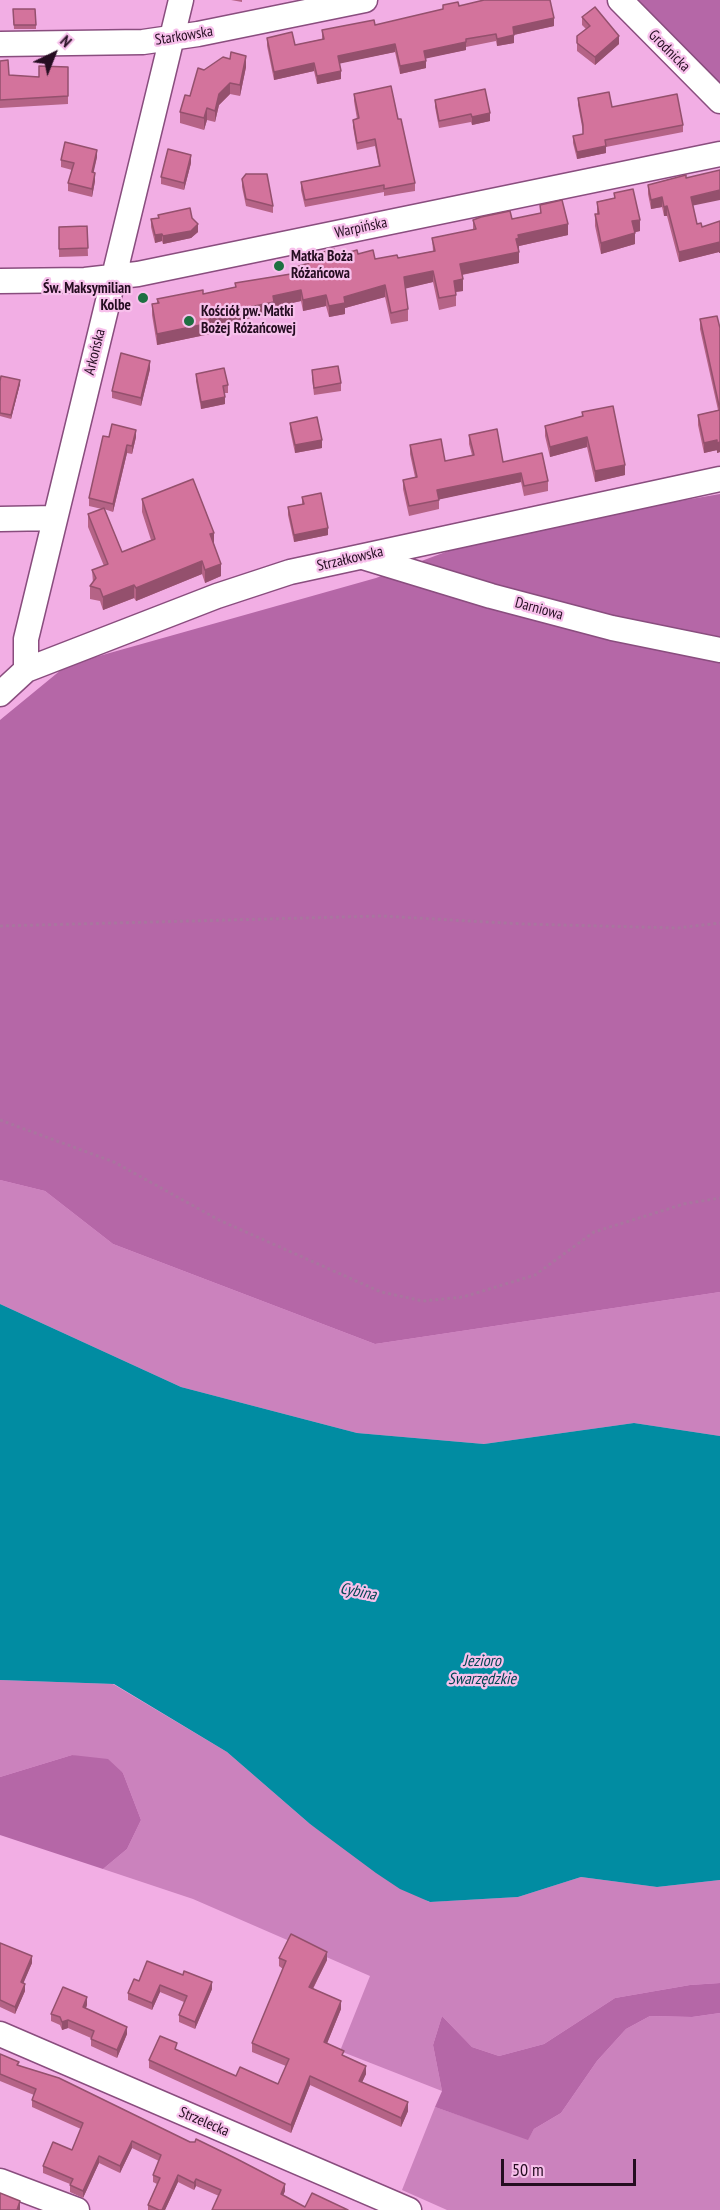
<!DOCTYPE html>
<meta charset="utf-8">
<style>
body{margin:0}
#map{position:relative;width:720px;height:2210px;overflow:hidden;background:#f2aee4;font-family:"PT Sans Narrow",sans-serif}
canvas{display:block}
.north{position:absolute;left:24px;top:24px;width:60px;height:60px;-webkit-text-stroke:4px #f7c0eb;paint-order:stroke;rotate:43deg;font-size:16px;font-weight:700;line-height:24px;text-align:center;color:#250d21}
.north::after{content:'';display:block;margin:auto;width:21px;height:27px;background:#250d21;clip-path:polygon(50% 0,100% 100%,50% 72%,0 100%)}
.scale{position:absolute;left:501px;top:2159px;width:135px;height:27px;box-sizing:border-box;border:3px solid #250d21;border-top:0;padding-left:8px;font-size:18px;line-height:21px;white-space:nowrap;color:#250d21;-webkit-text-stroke:4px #f7c0eb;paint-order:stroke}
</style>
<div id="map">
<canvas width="720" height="2210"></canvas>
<div class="north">N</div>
<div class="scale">50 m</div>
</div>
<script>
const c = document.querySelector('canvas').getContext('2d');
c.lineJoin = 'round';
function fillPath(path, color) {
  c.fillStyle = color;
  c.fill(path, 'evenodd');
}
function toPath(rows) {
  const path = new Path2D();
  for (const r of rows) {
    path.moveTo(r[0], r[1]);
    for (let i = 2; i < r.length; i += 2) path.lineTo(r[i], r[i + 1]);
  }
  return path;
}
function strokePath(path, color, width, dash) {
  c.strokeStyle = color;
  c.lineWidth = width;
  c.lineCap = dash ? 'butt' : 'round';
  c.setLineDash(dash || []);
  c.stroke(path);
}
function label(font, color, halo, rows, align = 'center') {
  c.font = font + ' "PT Sans Narrow",sans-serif';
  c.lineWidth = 4.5;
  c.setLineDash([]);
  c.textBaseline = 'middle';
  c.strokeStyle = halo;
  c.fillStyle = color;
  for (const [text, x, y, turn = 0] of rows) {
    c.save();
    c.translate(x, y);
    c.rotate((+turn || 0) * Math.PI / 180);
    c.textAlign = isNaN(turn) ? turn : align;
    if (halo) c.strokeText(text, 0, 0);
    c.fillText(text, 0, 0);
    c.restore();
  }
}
fillPath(toPath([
 [0,1180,45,1191,113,1244,375,1344,720,1292,720,1436,634,1423,484,1444,357,1433,181,1387,0,1304],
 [0,1680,113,1684,227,1752,310,1824,429,1902,518,1897,581,1877,657,1887,720,1880,720,1983,690,1985,615,1998,544,2044,499,2056,472,2047,442,2016,433,2045,442,2091,340,2051,370,1976,193,1899,103,1869,127,1849,141,1820,123,1773,72,1755,0,1777],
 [720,2013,720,2210,447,2210,402,2190,435,2107,528,2139,534,2129,561,2113,597,2061,626,2029,650,2016,692,2017]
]), '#cb82bd');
fillPath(toPath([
 [635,0,720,0,720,95],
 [720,494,720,1292,375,1344,113,1244,45,1191,0,1180,0,720,67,665,376,578,499,532],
 [72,1755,108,1759,123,1773,141,1820,127,1849,103,1869,0,1835,0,1777],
 [720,1983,720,2013,692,2017,650,2016,626,2029,597,2061,561,2113,534,2129,528,2140,435,2107,442,2091,433,2045,442,2016,472,2047,499,2056,544,2044,615,1998,690,1985]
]), '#b567a7');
fillPath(toPath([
 [0,1304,181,1387,357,1433,484,1444,634,1423,720,1436,720,1880,657,1887,581,1877,518,1897,430,1902,400,1889,376,1873,310,1824,227,1752,114,1684,0,1680]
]), '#018ca2');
const minor = toPath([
 [620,0,720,101],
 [0,44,143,42,198,34,365,0],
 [0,281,85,280,138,274,720,154],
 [0,519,55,518],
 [363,557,491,596,612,628,720,650],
 [26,670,26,639,181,0],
 [0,694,26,670,217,596,290,572,720,479],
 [0,2034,409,2210],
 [0,2181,77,2210]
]);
strokePath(minor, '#894d7e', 27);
strokePath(toPath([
 [0,926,381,916,523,924,678,928,720,923],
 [0,1120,114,1162,219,1220,381,1292,423,1301,463,1297,535,1275,594,1232,684,1204,720,1198]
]), '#a9759f', 3, [3, 3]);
strokePath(minor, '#fff', 24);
fillPath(toPath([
 [231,0,242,0,242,2],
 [443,5,459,6,554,26,514,35,514,43,497,46,496,41,466,47,466,50,425,58,426,68,400,74,395,52,339,63,341,79,317,84,314,71,274,80,267,46,267,38,295,45,322,39,322,30,375,25,443,9],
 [13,9,36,25,36,29,14,29],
 [582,17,619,44,595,65,577,51,577,36,586,29,582,25],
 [0,61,9,75,39,77,68,67,68,104,0,108],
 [246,67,240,96,230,94,219,105,215,122,207,120,204,130,180,123,180,112,190,96,204,70],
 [354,94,398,119,415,183,415,191,384,196,384,192,305,207,301,190,301,182,379,166,375,146,357,150,353,127,353,120,357,119,354,101],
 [578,98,683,125,683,132,606,147,606,153,577,159,573,143,573,136,583,134,583,132,578,105],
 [435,100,490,121,472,125,471,122,439,128,435,107],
 [97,157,93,172,95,181,92,197,68,191,68,183,72,170,61,167,61,160],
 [191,163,184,190,161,184,161,177],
 [242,179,273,206,273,213,246,206,242,187],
 [648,185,693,206,697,224,702,227,720,221,720,253,719,253,719,252,679,262,667,216,664,216,662,207,651,209,648,194],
 [614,193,640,231,635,232,635,244,601,254,595,226,595,214,597,214,597,202,614,198],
 [540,205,568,235,519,246,519,263,462,275,463,291,456,292,456,306,439,310,433,282,405,288,408,309,408,321,391,324,385,297,345,308,345,314,329,317,326,306,303,311,301,301,274,307,274,313,227,323,227,326,210,330,210,334,157,345,152,315,152,304,157,303,157,299,203,294,235,287,235,283,296,273,296,267,320,260,320,253,336,256,358,254,375,259,398,258,433,251,432,238,473,230,473,220,512,219,540,213],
 [158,215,192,218,198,232,191,238,163,244,162,241,155,243,151,227,151,219,158,218],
 [87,226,88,256,59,257,59,227],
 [700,319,720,328,720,452,717,453,717,450,704,453,698,425,698,415,718,410,700,329],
 [150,369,141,406,112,398,112,391],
 [312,370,341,383,341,391,314,395,312,378],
 [196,374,228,385,228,393,225,393,225,404,201,409,196,381],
 [0,381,20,384,11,419,0,416],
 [582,412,625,475,595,482,587,447,550,457,545,436,545,426,582,416],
 [290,423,322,448,295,453,290,430],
 [469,435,503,462,548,481,548,491,524,496,521,482,439,499,439,509,409,516,403,489,403,480,415,477,410,454,410,445,445,461,472,455,469,444],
 [109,437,136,437,132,454,127,453,113,512,104,509,122,552,151,540,142,512,142,499,214,544,221,576,205,583,202,574,136,601,134,598,103,610,100,601,90,599,90,586,93,583,92,570,104,566,88,527,88,514,102,509,89,506,89,498],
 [302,497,328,535,294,542,288,515,288,507,302,504],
 [0,1943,32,1963,23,1983,25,1991,15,2014,0,2007],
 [279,1958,327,1960,313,1989,341,2009,327,2043,344,2056,366,2074,362,2082,408,2111,401,2127,310,2085,291,2133,149,2068,149,2060,177,2051,236,2076,278,2084,286,2066,252,2052,252,2043,283,1969,279,1966],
 [139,1981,212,1989,195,2029,179,2022,179,2015,184,2002,160,1992,152,2010,128,2000,128,1993],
 [87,2005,86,2008,127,2034,117,2058,91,2046,91,2038,68,2028,62,2030,60,2025,51,2021,51,2014],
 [0,2054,19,2065,285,2191,283,2195,305,2207,348,2210,212,2210,219,2196,196,2186,194,2190,178,2182,165,2210,148,2210,148,2205,157,2184,153,2182,153,2175,159,2161,132,2148,120,2173,99,2163,83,2198,70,2192,70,2184,43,2173,43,2166,72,2150,81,2129,32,2107,32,2100,34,2095,0,2081]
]), '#b56386');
fillPath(toPath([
 [554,18,554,26,513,35,513,27],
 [514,35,514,43,497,46,497,39],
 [619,36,619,44,595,65,595,57],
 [466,42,466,50,424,59,424,51],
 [395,44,395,52,338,64,338,56],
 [246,56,246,67,240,96,240,85],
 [426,61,426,68,400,74,400,66],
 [314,63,314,71,274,80,274,72],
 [341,71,341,79,317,84,317,76],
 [230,83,230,94,219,105,215,122,215,111,219,94],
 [207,108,207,120,204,130,204,118],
 [490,113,490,121,472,125,472,117],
 [606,146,606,153,577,159,577,152],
 [97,150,97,157,92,180,92,172],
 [191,155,191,163,184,190,184,183],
 [95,173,95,181,92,197,92,189],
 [720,190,720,200,691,206,691,197],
 [662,197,662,207,651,209,651,200],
 [667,206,667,216,664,216,664,207],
 [640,220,640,231,632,233,632,221],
 [198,224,198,232,191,238,163,244,163,236],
 [568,224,568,235,519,246,519,250,516,250,516,239,518,235],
 [635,233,635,244,601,254,601,243],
 [162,234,162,241,155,243,155,235],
 [720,242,720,253,719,253,719,252,679,262,679,252],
 [519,252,519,263,460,275,460,264],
 [433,271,433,282,404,289,404,277],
 [463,279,463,291,454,292,454,281],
 [385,285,385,297,345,308,345,314,329,317,329,306,344,297],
 [301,290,301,301,274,307,274,313,227,323,227,326,210,330,210,334,157,345,157,334,209,319,226,312,273,296],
 [326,295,326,306,303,311,303,300],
 [150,361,150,369,141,406,141,398],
 [20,380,20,384,11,419,11,415],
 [225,397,225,404,201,409,201,402],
 [136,430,136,437,132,454,132,446],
 [587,437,587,447,550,457,550,447],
 [322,440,322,448,295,453,295,445],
 [717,440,717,450,704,453,704,443],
 [720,442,720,452,717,453,717,443],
 [127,445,127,453,113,512,113,504],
 [625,465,625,475,595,482,595,471],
 [521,473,521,482,437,500,437,490],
 [328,528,328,535,294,542,294,535],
 [214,533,214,546,210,534],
 [202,561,202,574,136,601,136,588],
 [221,564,221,576,205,583,205,570],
 [134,585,134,598,103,610,103,597],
 [327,1952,327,1960,309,1996,309,1987],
 [32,1956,32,1963,21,1989,21,1982],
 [212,1982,212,1989,195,2029,195,2022],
 [25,1984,25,1991,15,2014,15,2007],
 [160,1985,160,1992,152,2010,152,2003],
 [87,1997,87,2005,83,2015,83,2007],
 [341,2001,341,2009,324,2051,324,2042],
 [68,2020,68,2028,62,2030,62,2022],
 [127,2027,127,2034,117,2058,117,2050],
 [366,2066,366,2074,359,2089,359,2081],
 [310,2076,310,2085,291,2133,291,2125],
 [408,2102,408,2111,401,2127,401,2118],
 [132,2141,132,2148,120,2173,120,2166],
 [99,2156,99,2163,83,2198,83,2191],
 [178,2175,178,2182,165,2210,162,2210],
 [196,2179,196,2186,194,2190,194,2183],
 [285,2184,285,2191,281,2201,281,2194],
 [20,2201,20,2210,17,2210]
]), '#94506d');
const building = toPath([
 [484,0,550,0,554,18,513,27,514,35,497,39,496,34,466,39,466,42,424,51,426,61,400,66,395,44,338,56,341,71,317,76,314,63,274,72,267,38,292,32,295,45,324,39,322,30,374,20,375,25,443,9,443,5,458,2,459,6,484,0],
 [595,7,619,36,595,57,577,43,577,36,590,26,582,17,595,7],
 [13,9,35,9,36,25,14,25,13,9],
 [231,52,246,56,240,85,230,83,219,94,215,111,207,108,204,118,180,112,185,95,190,96,198,68,204,70,223,57,230,59,231,52],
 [8,60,9,75,39,77,39,66,68,67,68,96,0,100,0,61,8,60],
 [391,86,398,119,401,119,415,183,384,189,384,185,305,200,301,182,380,166,375,139,357,143,353,120,359,118,354,94,391,86],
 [485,89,490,113,472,117,471,114,439,121,435,100,485,89],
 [609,92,612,107,677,94,683,125,605,140,606,146,577,152,573,136,583,134,583,125,578,98,609,92],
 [65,142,97,150,92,172,95,173,92,189,68,183,74,163,61,160,65,142],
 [168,149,191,155,184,183,161,177,168,149],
 [720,170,720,190,691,197,697,224,701,223,702,227,720,221,720,242,679,252,667,206,664,207,662,197,651,200,648,185,686,175,686,178,720,170],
 [246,174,267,174,273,206,246,199,242,179,246,174],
 [633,189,640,220,632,221,635,233,601,243,595,214,599,214,597,202,615,198,614,193,633,189],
 [562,200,568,224,518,235,519,238,516,239,519,252,460,264,463,279,454,281,456,295,439,298,433,271,404,277,408,309,391,313,385,285,344,297,345,303,329,306,326,295,303,300,301,290,273,296,274,302,226,312,227,315,209,319,210,323,157,334,152,304,159,303,157,299,203,290,203,294,236,287,235,283,297,273,296,267,321,259,320,253,334,249,336,256,357,250,358,254,373,250,375,259,397,255,398,258,435,251,432,238,476,229,473,220,481,217,510,211,512,219,541,213,540,205,562,200],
 [190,208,192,218,198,224,191,231,163,236,162,234,155,235,151,219,159,218,158,215,190,208],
 [87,226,88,248,59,249,59,227,87,226],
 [717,316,720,328,720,442,717,443,717,440,704,443,698,415,720,410,700,319,717,316],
 [121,353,150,361,141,398,112,391,121,353],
 [338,366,341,383,314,388,312,370,338,366],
 [224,368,228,385,223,386,225,397,201,402,196,374,224,368],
 [1,376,20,380,11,415,0,413,0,381,1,376],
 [613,406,625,465,595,471,587,437,550,447,545,426,583,416,582,412,613,406],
 [317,417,322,440,295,445,290,423,317,417],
 [112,424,136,430,132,446,127,445,113,504,89,498,103,436,109,437,112,424],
 [497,429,503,462,542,453,548,481,524,486,521,473,437,490,439,500,409,506,403,480,417,477,410,445,441,439,445,461,474,455,469,435,497,429],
 [193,479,214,533,210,534,221,564,205,570,202,561,136,588,134,585,103,597,100,589,90,586,96,578,92,570,108,564,88,514,104,508,122,552,155,539,142,499,193,479],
 [321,493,328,528,294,535,288,507,304,504,302,497,321,493],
 [291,1934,327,1952,309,1987,341,2001,324,2042,344,2051,342,2055,366,2066,359,2081,408,2102,401,2118,310,2076,291,2125,149,2060,160,2036,177,2043,175,2049,236,2076,240,2067,278,2084,289,2059,252,2043,286,1961,279,1958,291,1934],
 [0,1943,32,1956,21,1982,25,1984,15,2007,0,2000,0,1943],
 [147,1961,183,1975,184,1971,212,1982,195,2022,179,2015,187,1996,160,1985,152,2003,128,1993,134,1979,139,1981,147,1961],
 [63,1987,87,1997,83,2007,127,2027,117,2050,91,2039,94,2031,68,2020,62,2022,60,2017,51,2014,63,1987],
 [0,2054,19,2062,17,2065,59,2078,190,2142,195,2142,196,2139,237,2159,285,2184,281,2194,305,2207,312,2193,348,2210,212,2210,221,2190,196,2179,194,2183,178,2175,162,2210,159,2210,148,2205,160,2178,153,2175,161,2155,132,2141,120,2166,99,2156,83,2191,70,2185,73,2179,43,2166,53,2142,72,2150,83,2123,32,2100,36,2089,0,2074,0,2054],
 [0,2193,20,2201,17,2210,0,2210,0,2193]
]);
fillPath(building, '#d3739c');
strokePath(building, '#94506d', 1.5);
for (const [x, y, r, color] of [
 [279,266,6,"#1d7041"],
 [143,298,6,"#1d7041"],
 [189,321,6,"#1d7041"]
]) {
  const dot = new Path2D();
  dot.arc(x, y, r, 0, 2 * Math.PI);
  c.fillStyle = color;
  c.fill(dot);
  strokePath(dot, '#f7c0eb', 2);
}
label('15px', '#250d21', '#f7c0eb', [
 ["Starkowska",184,36,-9],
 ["Grodnicka",669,51,45],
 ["Warpińska",361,228,-12],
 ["Arkońska",95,352,-76],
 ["Strzałkowska",350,559,-13],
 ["Darniowa",539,609,15],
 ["Strzelecka",204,2122,23]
]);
label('bold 15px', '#250d21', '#f7c0eb', [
 ["Matka Boża",291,257],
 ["Różańcowa",291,274],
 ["Św. Maksymilian",131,289,"right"],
 ["Kolbe",131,306,"right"],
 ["Kościół pw. Matki",201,312],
 ["Bożej Różańcowej",201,329]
], 'left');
label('italic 16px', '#004551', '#f7c0eb', [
 ["Cybina",358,1592,11],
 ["Jezioro",482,1661],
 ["Swarzędzkie",482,1679]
]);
</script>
